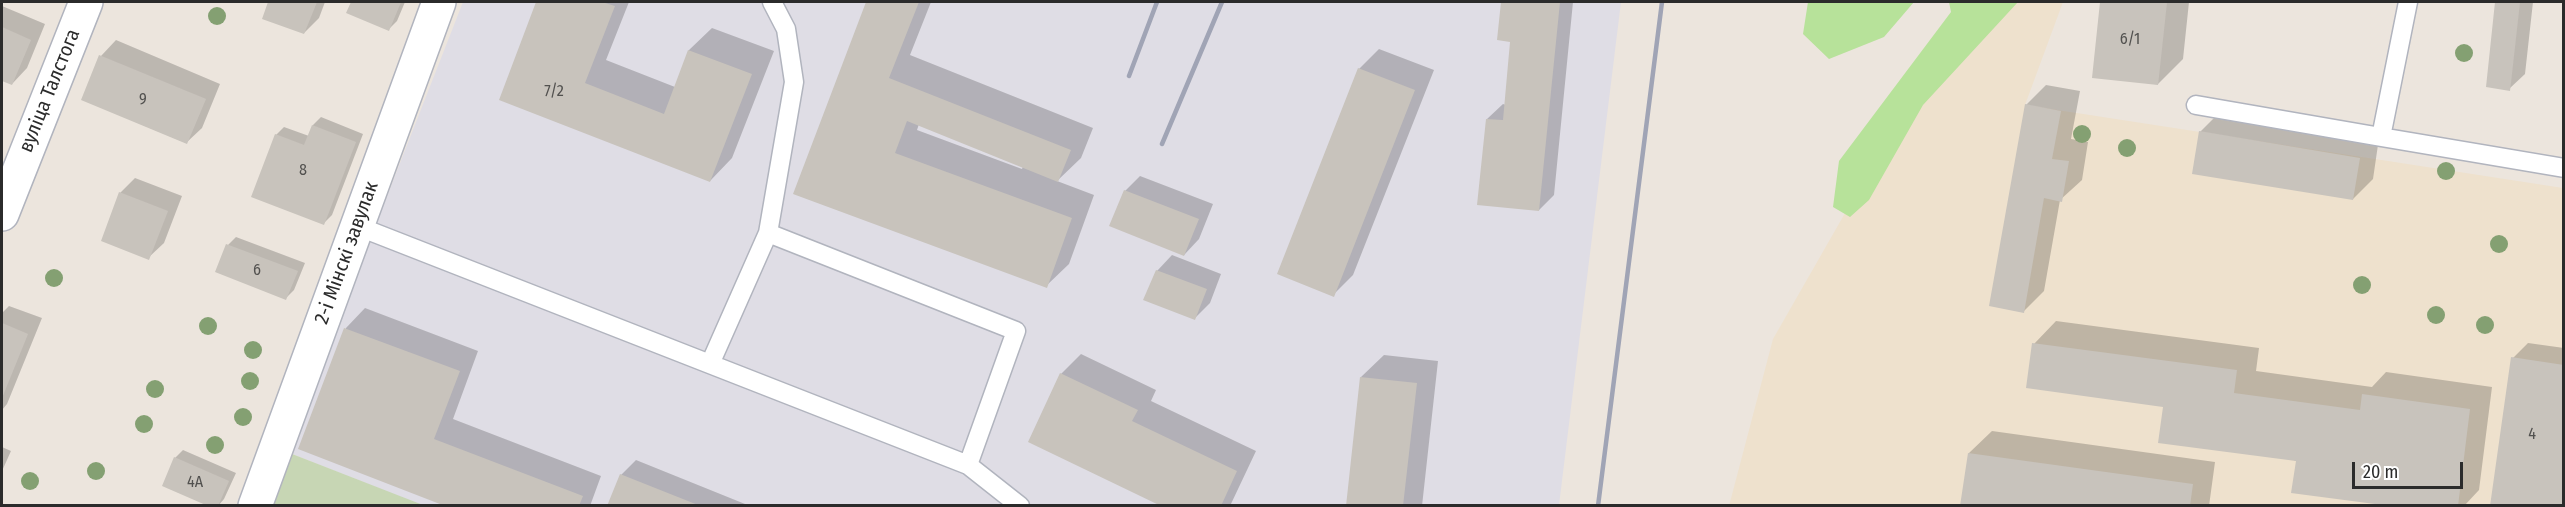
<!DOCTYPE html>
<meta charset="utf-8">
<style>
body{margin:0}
#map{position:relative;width:2565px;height:507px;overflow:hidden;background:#ece5dd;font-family:"Fira Sans Condensed",sans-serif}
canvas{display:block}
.frame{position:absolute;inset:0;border:3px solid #2b2b2b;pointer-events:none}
.scale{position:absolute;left:2352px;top:462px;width:111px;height:27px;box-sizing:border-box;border:3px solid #2b2b2b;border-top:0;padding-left:8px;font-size:18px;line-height:21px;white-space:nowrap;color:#2b2b2b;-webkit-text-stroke:4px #fff;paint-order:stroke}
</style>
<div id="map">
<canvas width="2565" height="507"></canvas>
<div class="frame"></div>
<div class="scale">20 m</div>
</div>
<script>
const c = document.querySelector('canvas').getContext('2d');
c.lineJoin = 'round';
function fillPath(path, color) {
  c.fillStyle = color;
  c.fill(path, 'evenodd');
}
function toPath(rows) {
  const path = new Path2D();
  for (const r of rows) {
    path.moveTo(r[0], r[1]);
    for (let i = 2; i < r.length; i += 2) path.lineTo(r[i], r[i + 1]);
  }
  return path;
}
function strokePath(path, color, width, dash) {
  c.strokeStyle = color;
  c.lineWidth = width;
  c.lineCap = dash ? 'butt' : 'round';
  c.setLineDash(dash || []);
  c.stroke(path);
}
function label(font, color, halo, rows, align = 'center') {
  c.font = font + ' "Fira Sans Condensed",sans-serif';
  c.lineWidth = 4.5;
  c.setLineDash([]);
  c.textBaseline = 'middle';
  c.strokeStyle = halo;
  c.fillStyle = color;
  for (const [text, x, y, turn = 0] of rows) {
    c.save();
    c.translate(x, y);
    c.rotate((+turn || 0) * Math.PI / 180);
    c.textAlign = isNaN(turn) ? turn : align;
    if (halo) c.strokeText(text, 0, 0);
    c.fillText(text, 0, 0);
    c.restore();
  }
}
fillPath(toPath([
 [463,2,1621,2,1559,505,423,506,287,452]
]), '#dfdde5');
fillPath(toPath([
 [1995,2,2063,2,2025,105,2563,188,2563,505,1729,506,1773,339,1908,103]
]), '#eee1cd');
fillPath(toPath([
 [1808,2,1914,2,1884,37,1829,59,1803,34],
 [1949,2,2018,2,1923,105,1869,200,1850,217,1833,207,1839,161,1951,12]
]), '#b7e29a');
fillPath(toPath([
 [287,452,423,505,267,506]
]), '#c7d6b4');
fillPath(toPath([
 [270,2,325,2,319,18,304,33,264,18],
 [352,2,405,2,397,21,389,29,348,13],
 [538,2,629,2,606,60,675,87,689,50,712,28,774,51,732,158,710,181,501,99],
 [867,2,931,2,910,55,1093,128,1081,158,1057,181,1094,195,1069,264,1046,286,795,194],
 [919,124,1023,166,1022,169,917,130],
 [1502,2,1573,2,1554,195,1539,210,1487,119,1503,104,1506,105,1512,41,1498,39],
 [2102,2,2189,2,2183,59,2158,84,2094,77],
 [2497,2,2533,2,2525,74,2509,89,2487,86],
 [2,6,45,24,27,68,12,84,2,79],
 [116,40,220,84,202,128,186,143,83,100,101,56],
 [1379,49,1434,70,1353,275,1333,295,1359,69],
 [2046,85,2080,91,2071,139,2088,142,2082,180,2060,200,2044,291,2024,311,2026,105],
 [2220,112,2379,138,2373,179,2353,199,2200,132],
 [321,117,363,134,332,215,324,223,276,135,284,127,309,136,313,125],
 [1140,176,1213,204,1199,239,1184,255,1125,191],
 [135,178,182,196,164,243,148,258,120,193],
 [236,237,305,263,294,290,286,298,217,271,228,245],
 [1172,255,1221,274,1210,303,1194,319,1157,271],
 [9,306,42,318,7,404,2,410,2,313],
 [365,308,478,351,453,419,601,476,590,506,449,506,300,448,346,328],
 [2056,321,2259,348,2256,371,2372,387,2386,372,2492,387,2479,490,2464,506,2401,506,2165,405,2034,344],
 [2528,343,2564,348,2564,506,2513,358],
 [1081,354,1156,390,1151,401,1256,451,1230,506,1164,506,1061,374],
 [1384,355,1438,361,1422,506,1347,506,1361,377],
 [1992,431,2215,462,2209,506,1962,506,1969,453],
 [2,447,11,451,2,471],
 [183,450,236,473,224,499,218,506,212,506,175,458],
 [636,460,750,506,609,506,621,475]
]), '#0003');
fillPath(toPath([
 [268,2,317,2,304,34,262,19],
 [351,2,401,2,389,31,346,13],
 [536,2,602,2,615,6,585,83,664,114,688,50,752,74,710,182,499,100],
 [866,2,919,2,889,78,1071,150,1058,182,907,121,895,153,1072,218,1047,288,793,194],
 [1501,2,1560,2,1539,211,1477,205,1486,119,1503,120,1510,42,1497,40],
 [2100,2,2167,2,2158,85,2092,78],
 [2495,2,2520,2,2510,91,2486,87],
 [2,27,31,40,12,85,2,81],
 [99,55,206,99,187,144,81,100],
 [1358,68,1415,90,1334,297,1277,274],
 [2025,104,2061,111,2052,159,2069,161,2062,202,2044,198,2024,313,1989,306],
 [312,125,356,142,324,225,251,197,275,134,304,145],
 [2199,131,2360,158,2353,200,2192,174],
 [1124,190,1199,219,1184,256,1109,226],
 [119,192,168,211,149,260,101,241],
 [226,244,298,271,286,300,215,272],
 [1156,270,1207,289,1195,320,1143,300],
 [2,323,28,334,2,398],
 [344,328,460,371,434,439,583,496,579,506,445,506,298,449],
 [2032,343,2237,370,2234,393,2360,410,2362,394,2470,409,2458,506,2390,506,2291,493,2296,461,2158,443,2163,407,2026,388],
 [2511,357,2564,365,2564,506,2490,506],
 [1060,373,1138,410,1132,421,1237,471,1221,506,1161,506,1028,442],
 [1360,377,1417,383,1403,506,1346,506],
 [1968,453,2193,484,2190,506,1960,506],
 [174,457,229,481,218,506,208,506,162,486],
 [620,474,698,505,698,506,607,506]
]), '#c8c3bc');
const lane = toPath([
 [2408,2,2381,137,2564,168],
 [2196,105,2381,137],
 [357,226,968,465,1020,506],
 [768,233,1016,331,968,465],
 [710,364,768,233,794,82,786,29,772,2]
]);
const street = toPath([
 [2,214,86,2],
 [255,506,439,2]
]);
strokePath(lane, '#b1b4be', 21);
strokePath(street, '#b1b4be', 36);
strokePath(lane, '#fff', 18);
strokePath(street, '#fff', 33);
strokePath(toPath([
 [1129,76,1157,2],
 [1162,144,1222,2],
 [1598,506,1662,2]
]), '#a0a4b5', 4.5);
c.fillStyle = '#84a072';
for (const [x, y] of [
 [217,16],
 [2464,53],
 [2082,134],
 [2127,148],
 [2446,171],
 [2499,244],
 [54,278],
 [2362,285],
 [2436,315],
 [2485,325],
 [208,326],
 [253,350],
 [250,381],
 [155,389],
 [243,417],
 [144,424],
 [215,445],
 [96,471],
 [30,481]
]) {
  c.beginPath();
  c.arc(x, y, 9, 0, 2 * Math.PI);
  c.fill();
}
label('16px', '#52514f', null, [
 ["6/1",2130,40],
 ["7/2",554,92],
 ["9",143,100],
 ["8",303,171],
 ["6",257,271],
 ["4",2532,435],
 ["4А",195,483]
]);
label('20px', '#2b2b2b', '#fff', [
 ["вуліца Талстога",50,91,-68],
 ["2-і Мінскі завулак",347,253,-70]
]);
</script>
